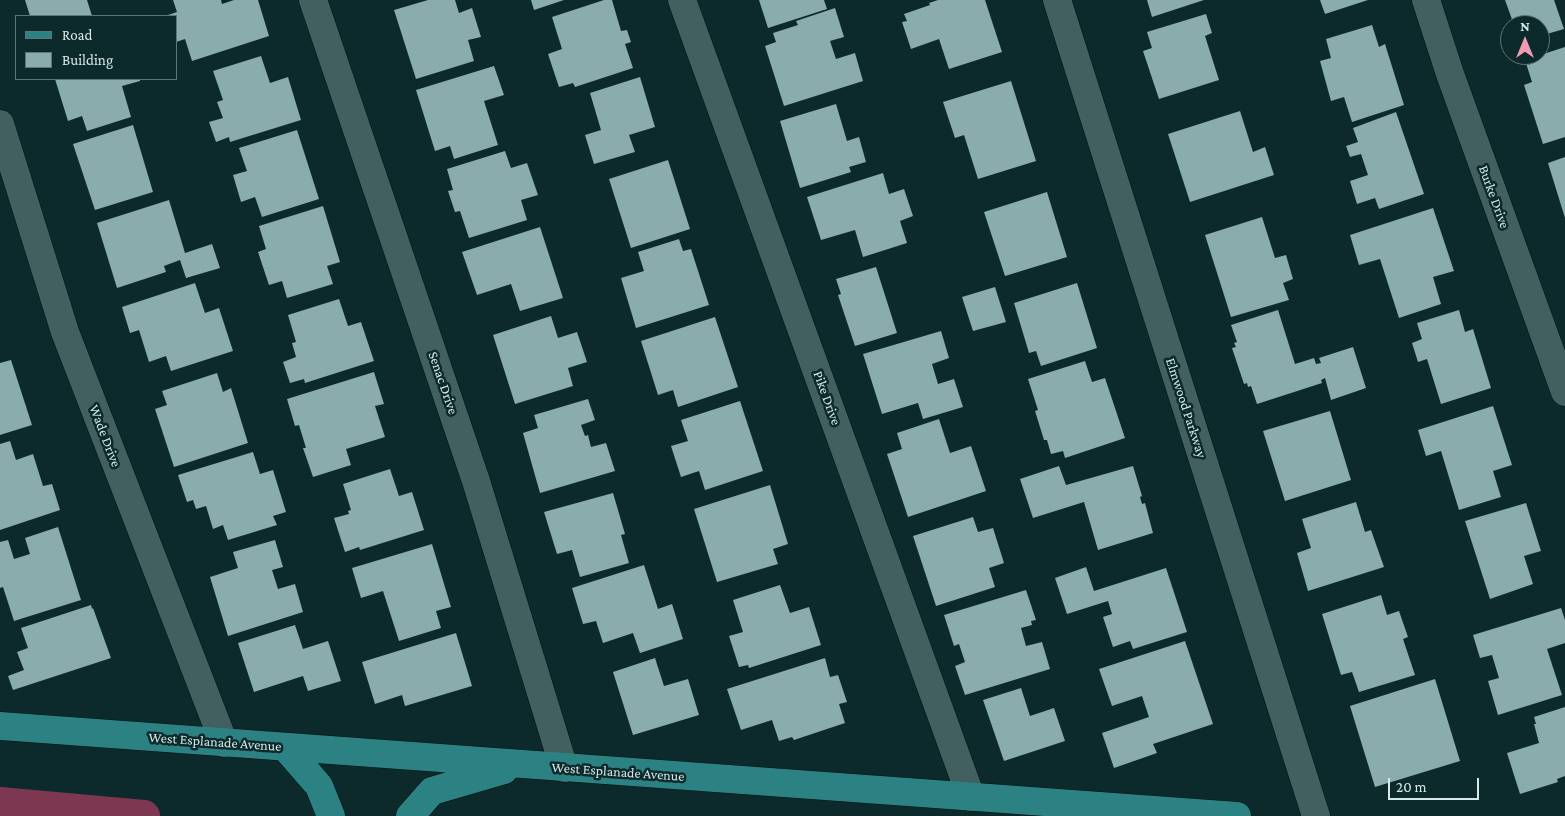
<!DOCTYPE html>
<style>
body{margin:0}
#map{position:relative;width:1565px;height:816px;overflow:hidden;background:#0c2a2b;font-family:"Crimson Pro",serif}
canvas{display:block}
.legend{position:absolute;left:15px;top:15px;width:162px;height:65px;box-sizing:border-box;background:#0c2a2b;border:1px solid #5d7677;margin:0;padding:6px 9px;list-style:none;font-size:15px;color:#d7e8e8}
.legend li{display:flex;align-items:center;gap:10px;height:25px}
.legend b{width:25px;border:1px solid #5d7677}
.north{position:absolute;left:1500px;top:15px;width:50px;height:50px;box-sizing:border-box;background:#0c2a2b;border:1px solid #5d7677;border-radius:50%;rotate:0deg;font-size:14px;font-weight:700;line-height:20px;text-align:center;color:#d7e8e8}
.north::after{content:'';display:block;margin:auto;width:18px;height:22px;background:#f09ab4;clip-path:polygon(50% 0,100% 100%,50% 72%,0 100%)}
.scale{position:absolute;left:1388px;top:778px;width:91px;height:22px;box-sizing:border-box;border:2px solid #d7e8e8;border-top:0;padding-left:6px;font-size:15px;line-height:18px;white-space:nowrap;color:#d7e8e8;-webkit-text-stroke:4px #0c2a2b;paint-order:stroke}
</style>
<div id="map">
<canvas width="1565" height="816"></canvas>
<ul class="legend">
<li><b style="height:6px;background:#2c8282"></b>Road</li>
<li><b style="height:14px;background:#8bacac"></b>Building</li>
</ul>
<div class="north">N</div>
<div class="scale">20 m</div>
</div>
<script>
const c = document.querySelector('canvas').getContext('2d');
c.lineJoin = 'round';
function toPath(rows) {
  const path = new Path2D();
  for (const r of rows) {
    path.moveTo(r[0], r[1]);
    for (let i = 2; i < r.length; i += 2) path.lineTo(r[i], r[i + 1]);
  }
  return path;
}
function strokePath(path, color, width, dash) {
  c.strokeStyle = color;
  c.lineWidth = width;
  c.lineCap = dash ? 'butt' : 'round';
  c.setLineDash(dash || []);
  c.stroke(path);
}
function fillPath(path, color) {
  c.fillStyle = color;
  c.fill(path, 'evenodd');
}
function label(font, color, halo, rows, align = 'center') {
  c.font = font + ' "Crimson Pro",serif';
  c.lineWidth = 5;
  c.setLineDash([]);
  c.textBaseline = 'middle';
  c.strokeStyle = halo;
  c.fillStyle = color;
  for (const [text, x, y, turn = 0] of rows) {
    c.save();
    c.translate(x, y);
    c.rotate((+turn || 0) * Math.PI / 180);
    c.textAlign = isNaN(turn) ? turn : align;
    if (halo) c.strokeText(text, 0, 0);
    c.fillText(text, 0, 0);
    c.restore();
  }
}
strokePath(toPath([
 [0,803,144,816]
]), '#7e3750', 32);
fillPath(toPath([
 [25,0,87,0,92,16,30,16],
 [173,0,221,0,222,4,234,0,258,0,269,36,192,61,185,39,176,42,176,16,165,16,177,12],
 [428,0,455,0,459,13,472,8,481,37,468,40,474,61,416,79,394,10],
 [531,0,564,0,534,10],
 [604,0,612,0,621,31,627,30,631,42,625,44,633,68,575,87,573,83,559,87,548,54,562,49,552,17],
 [759,0,824,0,827,9,768,28],
 [938,0,985,0,1002,52,949,69,939,39,911,49,902,22,907,21,904,14,930,5,929,3],
 [1147,0,1204,0,1152,17],
 [1320,0,1368,0,1325,14],
 [1505,0,1554,0,1564,29,1540,36,1540,25,1514,25],
 [835,8,844,37,830,41,836,59,855,53,863,81,784,106,765,46,776,42,773,33,798,25,796,21],
 [1206,14,1212,33,1205,36,1219,80,1159,99,1143,51,1152,48,1147,32],
 [1372,25,1379,47,1385,44,1404,105,1352,122,1344,97,1331,101,1320,61,1331,58,1326,39],
 [1565,47,1565,137,1543,144,1524,85,1532,82,1525,60],
 [261,56,270,83,288,77,301,120,230,142,229,137,216,142,209,122,223,118,217,102,223,100,213,71],
 [494,66,504,95,484,101,498,145,454,159,450,146,435,151,416,90],
 [640,77,655,127,629,135,635,152,594,164,585,135,601,130,590,93],
 [55,79,140,79,140,81,122,86,131,117,87,131,82,116,68,121],
 [1011,81,1036,161,978,179,964,135,955,138,943,102],
 [836,104,847,141,859,137,866,162,849,167,851,172,800,188,780,121],
 [1240,111,1253,152,1265,147,1274,175,1190,202,1168,134],
 [1396,112,1424,194,1379,209,1375,198,1357,204,1350,181,1368,175,1361,154,1350,157,1346,146,1358,142,1353,128],
 [133,125,153,192,95,210,73,144],
 [297,130,319,199,262,217,255,197,241,202,233,175,247,171,239,148],
 [505,151,511,168,527,163,538,195,521,200,527,220,469,238,460,211,455,212,448,191,453,190,447,169],
 [1565,157,1565,218,1548,163],
 [668,160,690,229,631,248,609,179],
 [883,173,889,194,904,189,913,216,900,221,907,243,863,257,855,230,821,240,807,197],
 [1047,192,1067,257,1005,276,984,212],
 [169,200,185,253,212,244,220,268,186,278,180,260,164,266,166,272,117,288,97,223],
 [323,206,340,262,327,266,333,284,287,298,282,281,269,285,258,252,266,249,259,226],
 [1433,208,1454,271,1433,277,1441,304,1399,318,1380,259,1359,265,1350,235],
 [1262,217,1275,258,1286,255,1293,279,1283,283,1289,300,1231,317,1205,235],
 [540,227,563,298,520,311,511,284,477,295,462,252],
 [679,239,683,251,691,249,709,305,636,328,621,278,644,271,638,252],
 [876,267,897,333,855,346,838,295,841,294,836,279],
 [195,283,205,313,219,308,233,351,171,371,166,356,149,362,139,330,130,333,122,307],
 [1077,283,1097,348,1041,366,1036,351,1029,353,1014,303],
 [995,287,1006,322,973,331,962,297],
 [339,299,348,326,361,322,374,361,305,383,304,379,290,383,283,362,296,357,292,343,296,342,288,315],
 [1278,310,1295,364,1314,358,1316,364,1321,363,1319,358,1353,347,1366,388,1331,400,1325,378,1321,380,1322,383,1257,404,1251,386,1248,387,1247,383,1244,384,1232,348,1236,347,1234,343,1237,342,1231,325],
 [1459,310,1465,332,1473,329,1491,388,1441,404,1427,359,1418,362,1412,343,1422,339,1417,323],
 [551,316,558,338,577,332,587,362,568,368,573,386,515,404,493,335],
 [715,317,738,387,678,407,673,390,658,395,641,341],
 [941,331,949,358,932,364,938,384,954,379,963,407,923,419,918,403,882,414,863,354],
 [11,360,32,425,0,435,0,363],
 [1085,361,1092,382,1105,378,1125,438,1065,458,1063,451,1051,454,1047,440,1044,440,1035,411,1038,410,1028,379],
 [374,372,384,404,375,406,385,437,346,449,351,465,313,477,303,448,306,448,299,425,295,426,287,399],
 [217,373,223,392,231,388,248,443,174,467,155,409,167,405,162,391],
 [588,399,595,420,581,425,585,436,588,435,591,447,606,443,615,471,540,493,523,433,538,428,534,415],
 [740,401,763,471,705,490,699,471,681,477,671,446,688,441,681,420],
 [1493,406,1512,465,1493,471,1501,497,1459,510,1441,451,1426,456,1418,430],
 [1330,411,1351,480,1285,501,1263,431],
 [939,419,950,453,971,446,986,491,908,517,887,454,902,449,897,433],
 [10,441,16,460,33,454,43,486,52,484,60,510,0,530,0,444],
 [253,452,260,474,273,470,286,512,273,516,277,525,228,540,223,525,213,529,206,506,196,509,193,500,187,502,178,475],
 [1059,466,1066,485,1133,466,1142,496,1140,497,1142,504,1145,503,1153,533,1098,550,1084,502,1033,518,1020,479],
 [390,469,399,496,412,492,424,530,360,550,359,547,345,552,334,518,349,514,348,511,351,510,343,484],
 [770,485,788,544,773,549,778,564,717,582,694,509],
 [613,493,625,534,621,535,629,563,580,577,572,550,557,554,544,512],
 [1356,502,1365,532,1371,530,1384,567,1308,591,1297,553,1311,548,1302,519],
 [1526,503,1541,551,1524,556,1533,584,1490,599,1465,521],
 [973,517,978,532,993,528,1004,563,989,568,995,587,936,606,913,536],
 [58,527,81,600,14,621,3,587,0,588,0,542,8,540,14,559,30,554,25,538],
 [275,540,283,567,272,570,278,589,295,584,303,612,228,636,210,577,238,568,233,552],
 [432,544,451,607,436,611,441,628,399,641,383,591,361,598,352,568],
 [644,565,658,609,672,604,683,639,640,653,633,633,603,643,596,621,583,624,572,588],
 [1086,567,1094,591,1166,568,1187,632,1133,649,1130,641,1113,647,1103,617,1112,614,1108,601,1067,614,1055,578],
 [780,585,790,613,809,607,821,645,749,668,748,665,739,667,729,636,743,632,733,600],
 [1026,590,1036,620,1031,621,1032,625,1021,628,1026,646,1042,642,1050,669,965,695,955,666,965,662,959,644,954,646,944,615],
 [1381,595,1387,615,1399,611,1408,637,1403,639,1415,675,1359,692,1352,672,1341,675,1322,614],
 [91,605,92,609,93,608,111,658,13,690,8,676,24,670,17,652,28,648,21,628],
 [1561,608,1565,620,1565,643,1547,649,1562,695,1498,715,1488,681,1499,678,1492,655,1480,658,1473,635],
 [295,625,303,649,328,641,341,681,308,691,303,676,254,692,238,643],
 [456,633,472,686,405,706,402,695,375,704,362,662],
 [1185,641,1213,724,1153,744,1157,753,1114,768,1102,733,1149,717,1142,696,1112,706,1099,669],
 [655,658,664,686,688,679,699,715,633,735,613,672],
 [825,658,830,677,838,675,847,702,839,704,845,723,794,740,792,737,779,741,772,720,741,730,727,689],
 [1435,679,1460,761,1375,787,1350,706],
 [1021,688,1030,716,1054,708,1065,741,1004,761,983,700],
 [1565,707,1565,776,1557,779,1558,782,1520,794,1507,753,1539,743,1534,724,1536,724,1534,717]
]), '#8bacac');
const minor = toPath([
 [313,0,476,481,564,768],
 [682,0,971,797],
 [1057,0,1316,816],
 [1426,0,1450,74,1565,392],
 [0,124,65,332,224,743]
]);
const major = toPath([
 [0,726,1237,816],
 [285,747,319,786,331,816],
 [410,816,432,791,504,770]
]);
strokePath(minor, '#001212', 29);
strokePath(major, '#001212', 29);
strokePath(minor, '#426060', 28);
strokePath(major, '#2c8282', 28);
label('14px', '#d7e8e8', '#0c2a2b', [
 ["Burke Drive",1494,197,70],
 ["Senac Drive",443,383,71],
 ["Pike Drive",827,398,70],
 ["Elmwood Parkway",1186,408,72],
 ["Wade Drive",105,436,69],
 ["West Esplanade Avenue",215,742,4],
 ["West Esplanade Avenue",618,772,4]
]);
</script>
